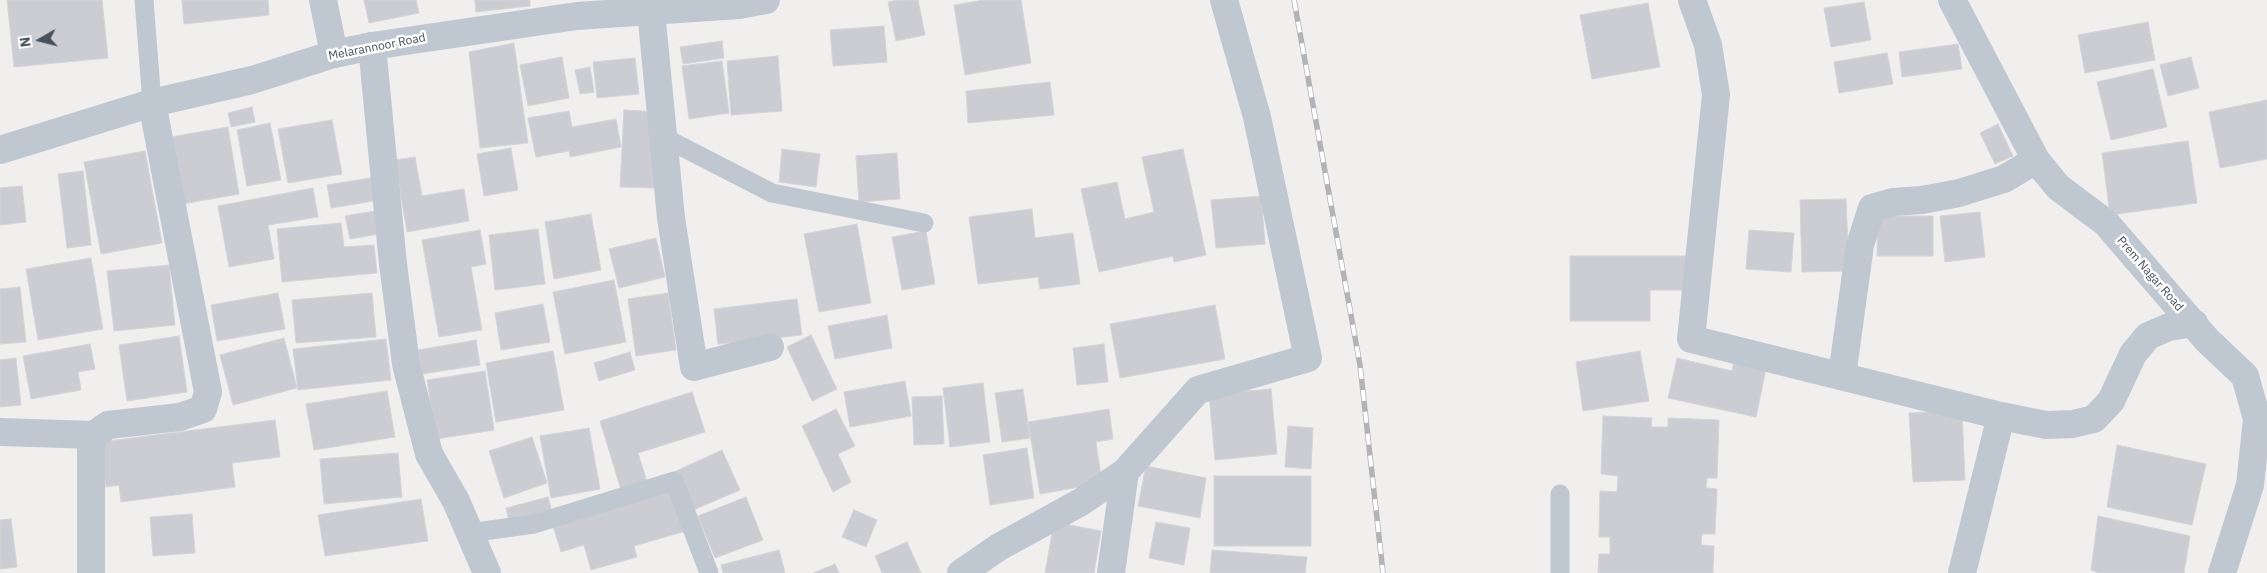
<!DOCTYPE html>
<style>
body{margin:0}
#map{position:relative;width:2267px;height:573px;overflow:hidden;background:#f1eeee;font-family:"IBM Plex Sans",sans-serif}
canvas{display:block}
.north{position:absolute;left:15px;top:15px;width:50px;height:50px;-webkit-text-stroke:4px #fff;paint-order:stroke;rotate:262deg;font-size:14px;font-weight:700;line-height:20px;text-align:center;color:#47505b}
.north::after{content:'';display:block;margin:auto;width:18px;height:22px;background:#47505b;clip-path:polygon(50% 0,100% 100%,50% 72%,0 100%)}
</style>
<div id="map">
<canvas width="2267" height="573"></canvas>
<div class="north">N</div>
</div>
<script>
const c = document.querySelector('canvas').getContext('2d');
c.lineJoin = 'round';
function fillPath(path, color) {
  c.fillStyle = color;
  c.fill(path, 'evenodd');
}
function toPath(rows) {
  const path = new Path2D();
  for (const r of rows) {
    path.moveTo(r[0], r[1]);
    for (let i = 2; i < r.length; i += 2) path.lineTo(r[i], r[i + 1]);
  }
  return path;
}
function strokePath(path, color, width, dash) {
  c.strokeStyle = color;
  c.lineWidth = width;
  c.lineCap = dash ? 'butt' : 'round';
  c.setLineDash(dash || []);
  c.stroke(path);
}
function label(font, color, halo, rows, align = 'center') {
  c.font = font + ' "IBM Plex Sans",sans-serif';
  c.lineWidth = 5;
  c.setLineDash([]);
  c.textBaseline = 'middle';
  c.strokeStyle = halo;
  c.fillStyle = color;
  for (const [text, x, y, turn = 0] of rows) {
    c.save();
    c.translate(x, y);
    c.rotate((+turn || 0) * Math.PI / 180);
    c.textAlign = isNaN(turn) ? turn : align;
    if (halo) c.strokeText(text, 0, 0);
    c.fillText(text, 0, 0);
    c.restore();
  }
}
const building = toPath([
 [7,0,102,0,108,58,14,67,7,0],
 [182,0,268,0,269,15,184,24,182,0],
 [364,0,416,0,419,13,369,23,364,0],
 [475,0,530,0,530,6,476,12,475,0],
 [898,0,918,0,925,35,896,41,888,2,898,0],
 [984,0,1021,0,1031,63,965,75,954,5,984,0],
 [1864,2,1871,40,1831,47,1824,8,1864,2],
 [1648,3,1660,67,1592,79,1580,15,1648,3],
 [2148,22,2155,60,2085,73,2078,35,2148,22],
 [884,26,887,62,833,66,830,30,884,26],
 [722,41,724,58,683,64,680,47,722,41],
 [514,43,528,143,480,148,469,52,514,43],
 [1958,44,1962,69,1902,77,1899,52,1958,44],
 [1887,53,1893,84,1839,93,1834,62,1887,53],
 [778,56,782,111,731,115,727,61,778,56],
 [562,57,569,98,528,106,520,65,562,57],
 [2191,57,2199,88,2168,96,2160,65,2191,57],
 [635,58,639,94,597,98,593,62,635,58],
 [722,61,729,113,689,119,682,66,722,61],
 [590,67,594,92,580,94,575,70,590,67],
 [2153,69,2167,127,2111,140,2097,82,2153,69],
 [1050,82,1054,115,968,123,966,91,1050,82],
 [2267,100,2267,159,2220,168,2209,112,2267,100],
 [252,107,255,122,231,127,228,113,252,107],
 [624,110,659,112,655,188,620,187,624,110],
 [569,111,572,127,616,119,621,147,570,157,569,151,536,157,528,118,569,111],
 [332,120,342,174,288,183,278,129,332,120],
 [270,123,281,180,247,186,237,130,270,123],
 [1998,124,2013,156,1995,164,1980,133,1998,124],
 [228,127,239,194,177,205,165,138,228,127],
 [2188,141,2197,203,2110,215,2102,153,2188,141],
 [511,148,518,190,484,196,477,154,511,148],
 [782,149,820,154,816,187,779,182,782,149],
 [1183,149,1206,255,1174,262,1173,256,1099,272,1081,189,1117,182,1125,219,1154,212,1142,157,1183,149],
 [145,151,162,243,101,254,84,162,145,151],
 [897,153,900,199,859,202,856,156,897,153],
 [415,157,422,196,464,189,469,221,407,232,395,160,415,157],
 [83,171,91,245,67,248,58,174,83,171],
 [376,177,380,200,331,208,327,185,376,177],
 [22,186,26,222,0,225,0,188,22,186],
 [313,188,318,217,268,225,274,259,229,267,218,206,313,188],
 [1261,196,1265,244,1216,248,1211,200,1261,196],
 [1846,199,1849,271,1802,272,1800,200,1846,199],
 [1032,209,1035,238,1073,233,1080,284,1040,289,1038,277,978,284,969,217,1032,209],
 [375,211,379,234,350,239,345,216,375,211],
 [1980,212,1985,257,1945,262,1940,216,1980,212],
 [591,214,601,270,554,279,545,222,591,214],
 [1878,216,1933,216,1933,256,1877,256,1878,216],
 [341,223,344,247,374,245,377,273,282,282,277,229,341,223],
 [857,224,871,303,819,312,804,234,857,224],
 [538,229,545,284,495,290,489,235,538,229],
 [480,230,486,264,471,267,482,330,439,337,422,240,480,230],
 [1749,230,1794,233,1791,272,1746,269,1749,230],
 [926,231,935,284,902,290,892,237,926,231],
 [656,238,665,277,619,288,609,249,656,238],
 [1570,256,1687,256,1687,290,1650,290,1650,321,1570,321,1570,256],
 [91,258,103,329,38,340,26,269,91,258],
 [169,265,175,325,114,331,107,271,169,265],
 [614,280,626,342,565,354,553,292,614,280],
 [20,287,26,342,0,344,0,289,20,287],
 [278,293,285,329,217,341,211,305,278,293],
 [372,293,376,337,296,343,292,300,372,293],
 [668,293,676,350,636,356,628,299,668,293],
 [797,299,802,335,718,344,714,309,797,299],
 [543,304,550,342,501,350,495,313,543,304],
 [1215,305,1225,359,1120,378,1110,324,1215,305],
 [887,315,892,348,835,359,828,326,887,315],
 [811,335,837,389,812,401,787,347,811,335],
 [179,336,187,392,127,401,119,345,179,336],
 [284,338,297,388,233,405,220,355,284,338],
 [386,339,391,380,298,390,293,349,386,339],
 [476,340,480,365,422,374,418,350,476,340],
 [90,344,95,369,78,372,81,390,31,399,23,356,90,344],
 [1104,344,1108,382,1077,385,1073,348,1104,344],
 [553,351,564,410,496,422,486,363,553,351],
 [1640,351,1649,401,1583,411,1576,362,1640,351],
 [630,352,635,370,599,381,594,363,630,352],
 [1735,357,1767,364,1756,417,1668,398,1677,358,1732,371,1735,357],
 [16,358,21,405,0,407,0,360,16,358],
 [485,371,494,430,436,439,427,380,485,371],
 [905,381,911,416,850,427,844,392,905,381],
 [983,383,990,442,950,447,943,388,983,383],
 [1023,389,1030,438,1002,442,995,393,1023,389],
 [1271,389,1277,454,1215,460,1209,394,1271,389],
 [387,391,395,437,314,450,306,404,387,391],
 [692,392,705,432,638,453,648,485,622,493,600,421,692,392],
 [942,396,944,444,914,445,912,397,942,396],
 [836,409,855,446,838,454,851,482,833,492,802,426,836,409],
 [1109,409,1113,439,1096,442,1102,483,1040,494,1028,422,1109,409],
 [1962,411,1965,480,1913,482,1909,413,1962,411],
 [1603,416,1652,418,1651,427,1668,427,1668,418,1719,420,1717,478,1707,478,1706,488,1717,489,1715,534,1702,534,1701,545,1714,546,1713,573,1598,573,1599,554,1610,554,1610,537,1599,537,1600,491,1617,492,1618,476,1601,474,1603,416],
 [275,420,280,457,232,463,235,487,121,502,119,485,106,487,100,442,275,420],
 [1288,426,1313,428,1311,469,1285,467,1288,426],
 [589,428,600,489,551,498,540,436,589,428],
 [532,437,547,483,504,498,489,451,532,437],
 [2117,445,2206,464,2192,525,2107,507,2117,445],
 [1027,448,1034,498,990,505,983,455,1027,448],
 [722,450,740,490,691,511,674,472,722,450],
 [398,453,402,497,324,504,320,459,398,453],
 [1146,466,1206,478,1200,518,1138,506,1146,466],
 [1214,476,1311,476,1311,546,1214,546,1214,476],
 [677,487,689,530,634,546,637,557,591,570,584,545,561,552,552,522,677,487],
 [548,497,552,513,510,525,506,508,548,497],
 [746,497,763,540,715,558,698,516,746,497],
 [421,499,428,541,325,556,318,515,421,499],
 [854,510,877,520,866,547,842,537,854,510],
 [192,514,195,553,153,556,150,517,192,514],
 [2098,516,2190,536,2184,573,2099,573,2091,570,2098,516],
 [11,519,17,567,0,569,0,520,11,519],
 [1054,522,1101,531,1094,573,1045,573,1054,522],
 [1156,522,1190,528,1184,565,1149,558,1156,522],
 [907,542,921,573,882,573,875,556,907,542],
 [779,550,785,573,723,573,721,565,779,550],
 [1212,550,1307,557,1305,573,1210,573,1212,550],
 [835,564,839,573,813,573,835,564]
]);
fillPath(building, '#cbcdd3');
strokePath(building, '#d2d4da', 1);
strokePath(toPath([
 [144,0,152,103],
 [663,137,772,193,924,223],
 [469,533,534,524,674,481,709,573],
 [1560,573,1560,494]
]), '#bfc8d0', 19);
strokePath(toPath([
 [323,0,334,54],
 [1692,0,1708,45,1716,95,1691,339,2001,416,2046,425,2073,424,2094,419,2111,401,2133,354,2148,336,2169,327,2194,323],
 [1952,0,2036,160,2058,187,2106,223,2207,340,2245,376,2257,419,2250,485,2222,573],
 [651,11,671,218,694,367,770,347],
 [372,46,393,264,406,364,429,454,456,501,487,573],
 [1842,376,1860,245,1872,208,1893,202,1922,200,1959,193,2004,179,2036,160],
 [0,432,94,435],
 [91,573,91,447,94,435,108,425,180,417,203,409,208,392,152,103],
 [961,573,999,547,1081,502,1125,472,1198,390,1308,358,1257,117,1224,0],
 [1111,573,1125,472],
 [1962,573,2001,416]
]), '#bfc8d0', 28);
strokePath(toPath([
 [0,150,152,103,252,80,334,54,372,46,577,16,739,5,766,0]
]), '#bfc8d0', 28);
const rail = toPath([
 [1294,0,1360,365,1383,573]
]);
strokePath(rail, '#b1b3b8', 5.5);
strokePath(rail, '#fff', 4, [11]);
label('12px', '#47505b', '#fff', [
 ["Melarannoor Road",377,47,-11],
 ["Prem Nagar Road",2150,274,49]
]);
</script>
